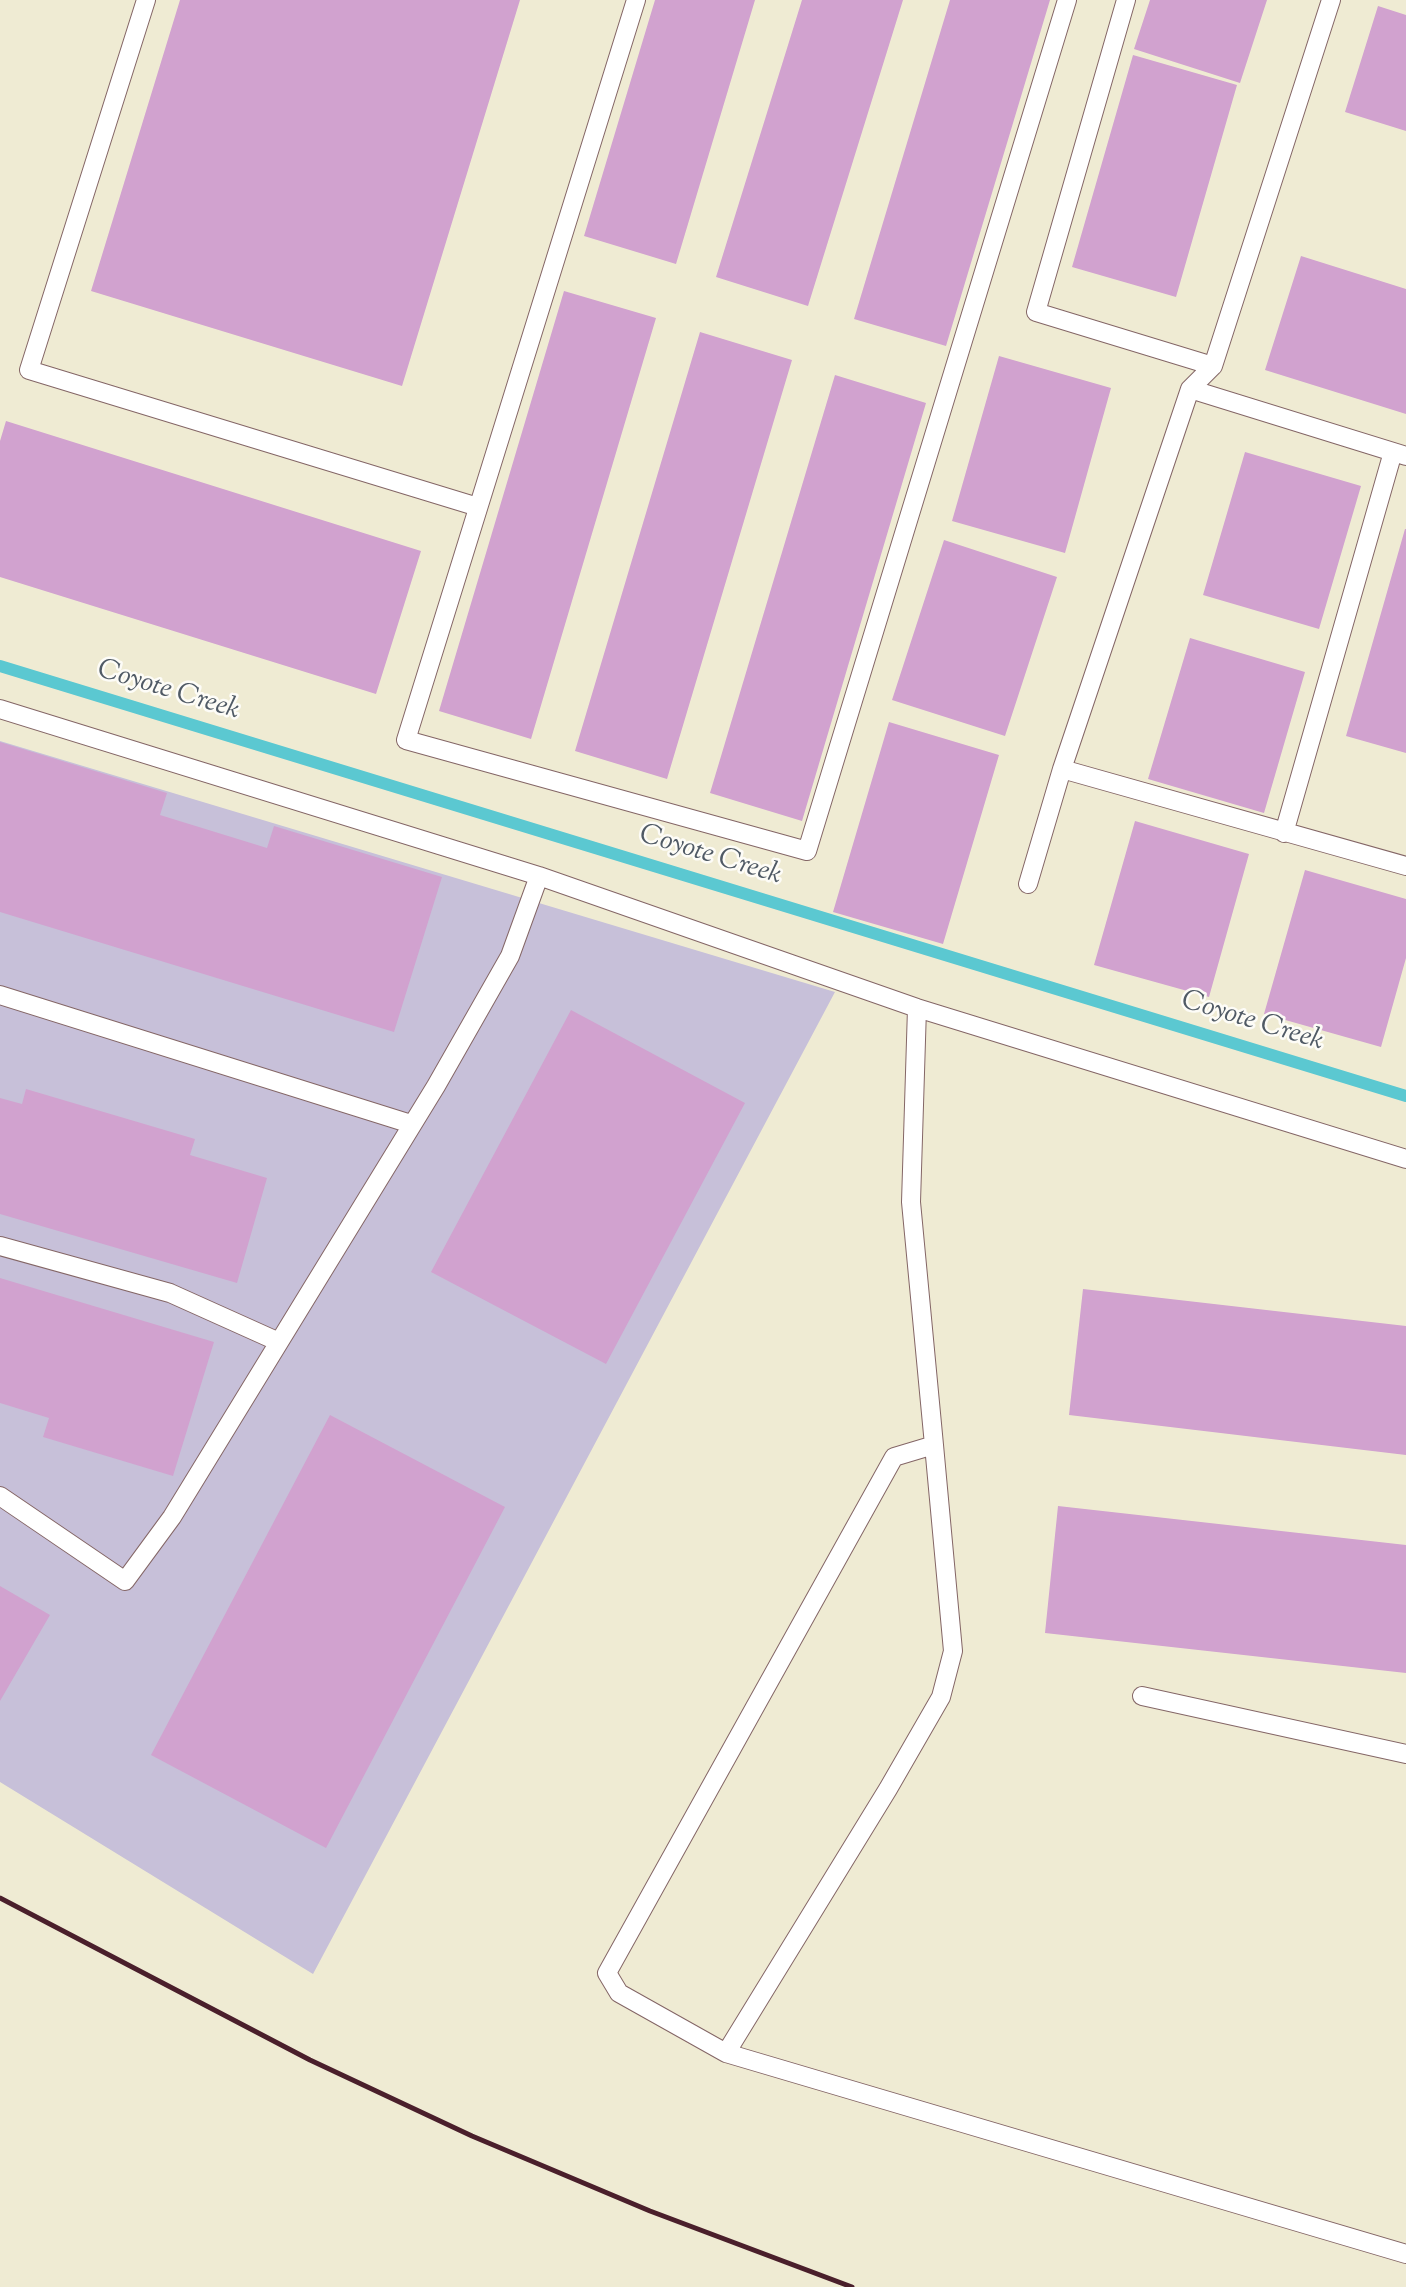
<!DOCTYPE html>
<style>
body{margin:0}
canvas{display:block;background:#efebd3}
</style>
<canvas width="1406" height="2287"></canvas>
<script>
const c = document.querySelector('canvas').getContext('2d');
c.lineJoin = 'round';
function fillPath(path, color) {
  c.fillStyle = color;
  c.fill(path, 'evenodd');
}
function toPath(rows) {
  const path = new Path2D();
  for (const r of rows) {
    path.moveTo(r[0], r[1]);
    for (let i = 2; i < r.length; i += 2) path.lineTo(r[i], r[i + 1]);
  }
  return path;
}
function strokePath(path, color, width, dash) {
  c.strokeStyle = color;
  c.lineWidth = width;
  c.lineCap = dash ? 'butt' : 'round';
  c.setLineDash(dash || []);
  c.stroke(path);
}
function label(font, color, halo, rows, align = 'center') {
  c.font = font + ' "Sorts Mill Goudy",serif';
  c.lineWidth = 5;
  c.setLineDash([]);
  c.textBaseline = 'middle';
  c.strokeStyle = halo;
  c.fillStyle = color;
  for (const [text, x, y, turn = 0] of rows) {
    c.save();
    c.translate(x, y);
    c.rotate((+turn || 0) * Math.PI / 180);
    c.textAlign = isNaN(turn) ? turn : align;
    if (halo) c.strokeText(text, 0, 0);
    c.fillText(text, 0, 0);
    c.restore();
  }
}
fillPath(toPath([
 [0,741,835,992,313,1974,0,1782]
]), '#c7c0d9');
strokePath(toPath([
 [0,666,1406,1096]
]), '#5bc8d1', 12);
fillPath(toPath([
 [180,0,520,0,402,386,91,291],
 [655,0,755,0,676,264,584,236],
 [802,0,903,0,808,306,716,277],
 [950,0,1050,0,946,346,854,319],
 [1150,0,1267,0,1240,83,1134,49],
 [1378,6,1406,15,1406,131,1345,112],
 [1133,55,1237,85,1176,297,1072,267],
 [1301,256,1406,289,1406,414,1265,370],
 [564,291,656,318,531,739,439,711],
 [700,332,792,360,667,779,575,751],
 [999,356,1111,388,1065,553,952,521],
 [835,375,926,403,802,821,710,793],
 [6,421,421,551,376,694,0,577,0,441],
 [1245,452,1361,486,1319,629,1203,595],
 [1405,529,1406,529,1406,753,1346,736],
 [944,540,1057,577,1005,736,892,700],
 [1190,638,1305,672,1264,813,1148,779],
 [889,722,999,755,943,944,833,912],
 [0,742,167,793,160,815,267,848,274,826,442,877,394,1032,0,912],
 [1135,821,1249,854,1209,997,1094,965],
 [1305,870,1406,899,1406,958,1381,1047,1264,1014],
 [571,1010,745,1103,606,1364,431,1272],
 [26,1089,195,1139,190,1155,267,1178,237,1283,0,1214,0,1098,22,1104],
 [0,1278,214,1342,173,1476,43,1437,49,1418,0,1403],
 [1083,1289,1406,1326,1406,1455,1069,1415],
 [330,1415,505,1507,326,1848,151,1755],
 [1058,1506,1406,1545,1406,1673,1045,1633],
 [0,1586,50,1615,0,1701]
]), '#d1a2cf');
const lane = toPath([
 [146,0,29,370,478,507],
 [636,0,406,740,807,851,1067,0],
 [1126,0,1036,312,1213,366],
 [1190,389,1406,456],
 [0,709,539,876,510,956,436,1086,172,1517,125,1581,0,1496],
 [1062,769,1406,866],
 [1284,833,1393,452],
 [539,876,917,1008,1406,1159],
 [1028,884,1062,769,1190,389,1213,366,1331,0],
 [0,995,411,1124],
 [917,1008,911,1202,934,1445,953,1651,941,1697,888,1789,726,2053,619,1993,607,1973,894,1457,934,1445],
 [0,1246,170,1293,279,1342],
 [1142,1696,1406,1754],
 [726,2053,1406,2254]
]);
strokePath(lane, '#846666', 20);
strokePath(lane, '#fff', 18);
strokePath(toPath([
 [0,1898,310,2060,472,2136,650,2211,852,2287]
]), '#4a1f2b', 5);
label('italic 28px', '#505a65', '#fdfcf7', [
 ["Coyote Creek",168,692,17],
 ["Coyote Creek",710,857,17],
 ["Coyote Creek",1252,1023,17]
]);
</script>
